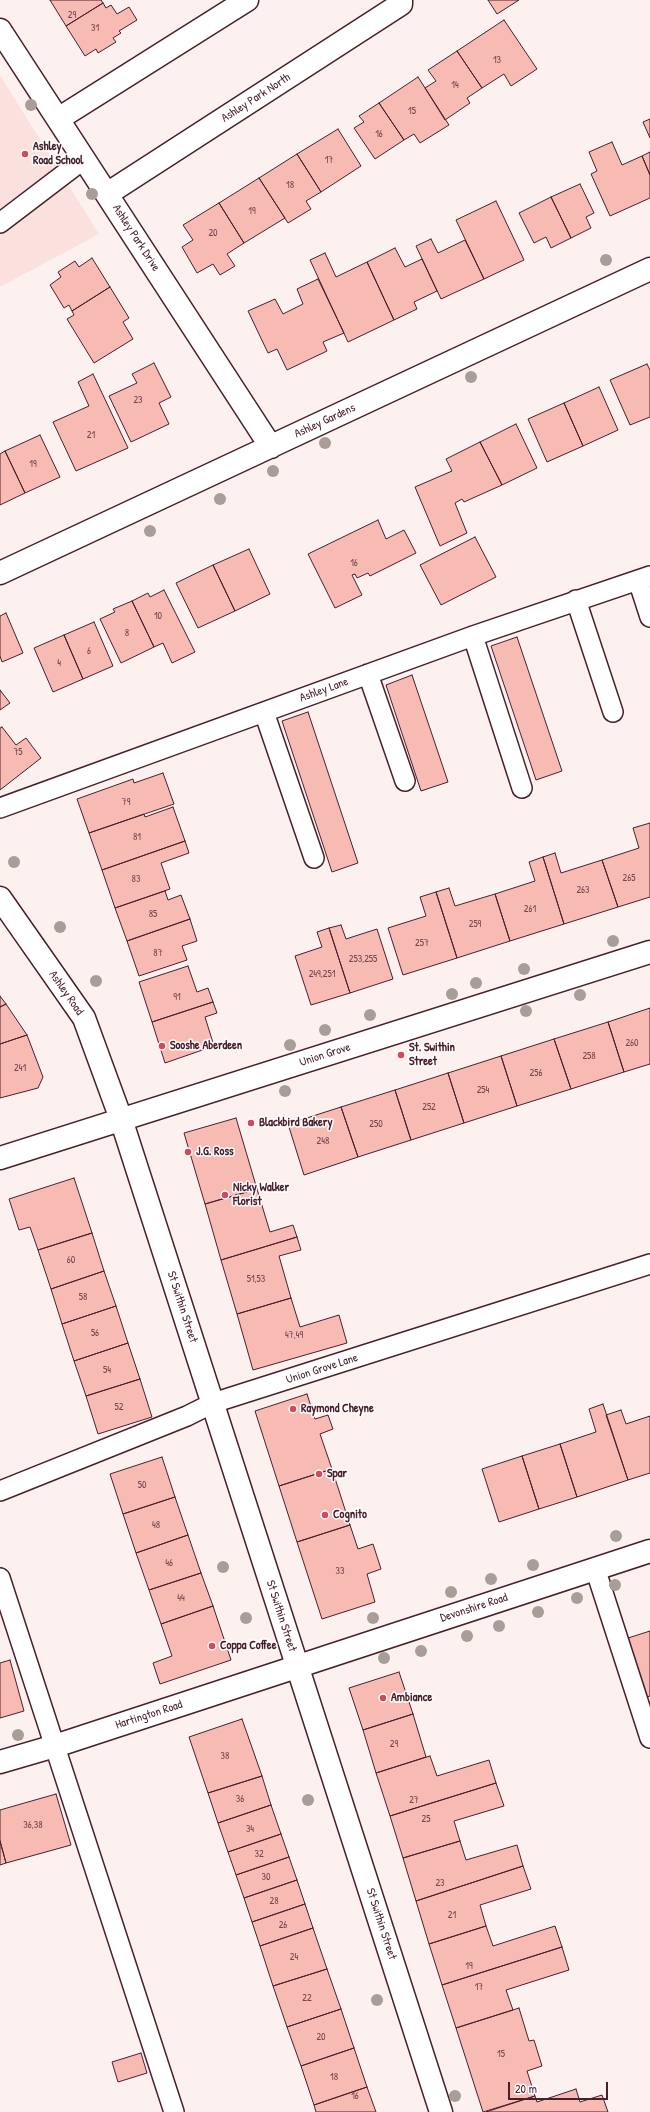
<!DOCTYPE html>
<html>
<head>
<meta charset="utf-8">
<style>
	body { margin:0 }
	#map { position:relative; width:650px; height:2112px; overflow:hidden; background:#fdf1f0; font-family:"Patrick Hand",sans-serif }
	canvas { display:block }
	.scale { position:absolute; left:508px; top:2082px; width:100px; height:18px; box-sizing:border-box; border:2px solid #4a1f2b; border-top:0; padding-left:5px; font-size:12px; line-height:14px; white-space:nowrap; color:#4a1f2b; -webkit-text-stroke:3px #fff; paint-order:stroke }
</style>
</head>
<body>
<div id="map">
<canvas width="650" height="2112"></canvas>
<div class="scale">20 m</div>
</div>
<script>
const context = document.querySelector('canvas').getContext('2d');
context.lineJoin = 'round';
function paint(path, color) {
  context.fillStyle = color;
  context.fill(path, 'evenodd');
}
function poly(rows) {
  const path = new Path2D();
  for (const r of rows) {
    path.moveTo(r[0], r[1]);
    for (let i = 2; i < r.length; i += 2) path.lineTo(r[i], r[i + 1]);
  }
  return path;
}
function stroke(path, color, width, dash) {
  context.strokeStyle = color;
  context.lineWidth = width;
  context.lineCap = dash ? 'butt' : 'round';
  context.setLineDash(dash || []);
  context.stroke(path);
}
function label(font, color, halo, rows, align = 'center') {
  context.font = font + ' "Patrick Hand",sans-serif';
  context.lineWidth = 3;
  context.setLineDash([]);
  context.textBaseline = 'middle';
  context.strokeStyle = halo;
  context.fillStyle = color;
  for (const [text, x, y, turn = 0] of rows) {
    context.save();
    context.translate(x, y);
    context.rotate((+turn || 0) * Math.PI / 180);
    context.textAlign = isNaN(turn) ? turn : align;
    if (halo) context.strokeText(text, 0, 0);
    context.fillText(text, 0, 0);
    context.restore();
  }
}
const built = poly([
	[0,75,99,234,0,287]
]);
const building = poly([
	[50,0,101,0,103,3,66,26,50,0],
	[488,0,519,0,497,14,488,0],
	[103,3,106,8,111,5,117,14,129,7,137,20,119,31,121,33,113,38,116,42,98,53,96,49,85,56,66,26,103,3],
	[504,20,537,69,511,86,504,74,482,88,457,51,504,20],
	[457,51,482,88,467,98,470,103,445,120,425,88,436,81,428,70,457,51],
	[418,77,449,125,420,143,414,134,404,140,379,103,418,77],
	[379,103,404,140,375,159,354,128,364,122,359,116,379,103],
	[650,119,650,138,643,122,650,119],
	[338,129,361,166,321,192,297,154,338,129],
	[612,142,622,165,642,156,650,175,650,198,610,216,591,174,597,171,589,152,612,142],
	[650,152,650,175,642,156,650,152],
	[297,154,321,192,306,201,311,209,288,223,259,178,297,154],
	[259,178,285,218,244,243,219,203,259,178],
	[580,184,594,213,586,217,591,228,571,238,551,197,580,184],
	[551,197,571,238,551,248,546,237,534,243,519,213,551,197],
	[496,201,524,260,484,279,456,220,496,201],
	[219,203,244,243,227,254,235,266,220,275,213,264,197,273,182,247,193,240,183,225,219,203],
	[431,239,438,253,465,240,484,279,441,299,416,246,431,239],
	[395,248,405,267,422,259,437,291,414,302,417,309,394,320,367,262,395,248],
	[325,253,336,277,367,262,394,320,348,342,310,260,325,253],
	[92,258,110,287,72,311,69,305,64,308,50,285,61,277,58,272,75,261,79,267,92,258],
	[318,279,344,333,323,342,327,351,287,370,277,349,268,353,248,311,275,299,283,314,303,304,297,289,318,279],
	[110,287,129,318,123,322,133,339,94,363,67,319,74,315,72,311,110,287],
	[154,363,171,397,159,403,169,424,131,442,109,396,137,383,132,374,154,363],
	[647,364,650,370,650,417,630,425,610,380,647,364],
	[93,374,128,448,76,471,53,422,89,406,78,382,93,374],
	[599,387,618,430,583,446,564,403,599,387],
	[564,403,583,446,547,462,528,419,564,403],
	[516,424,537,468,502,485,480,442,516,424],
	[40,435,60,477,25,493,5,451,40,435],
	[480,442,502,485,464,502,462,499,455,503,467,533,440,546,415,487,452,471,446,459,480,442],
	[5,451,25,493,0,505,0,454,5,451],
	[378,520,386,539,404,530,416,553,370,576,368,573,357,578,355,574,352,575,362,595,335,608,308,554,378,520],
	[475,537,496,577,441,605,420,565,475,537],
	[249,549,270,594,235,611,213,565,249,549],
	[213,565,235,611,198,628,176,583,213,565],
	[164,590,195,652,172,663,163,643,154,647,132,601,148,593,150,597,164,590],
	[132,601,154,647,121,663,100,619,115,612,113,609,132,601],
	[6,613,23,653,2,662,0,656,0,616,6,613],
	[94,622,113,666,83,679,64,635,94,622],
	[64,635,83,679,53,692,34,648,64,635],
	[517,637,562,771,536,780,491,646,517,637],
	[412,675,448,782,421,791,386,685,412,675],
	[0,690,10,703,0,710,0,690],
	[308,712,358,863,332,872,282,721,308,712],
	[2,727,16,745,26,738,41,758,0,790,0,728,2,727],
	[163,773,174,804,89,833,77,799,133,779,134,783,163,773],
	[173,807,185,841,102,870,89,833,144,814,145,817,173,807],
	[650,823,650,897,618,907,602,860,639,848,633,828,650,823],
	[185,841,189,853,161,863,170,889,115,908,102,870,185,841],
	[555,853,561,873,602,860,618,907,564,924,543,857,555,853],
	[543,857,564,924,510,941,495,894,535,881,529,862,543,857],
	[449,888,455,906,495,894,510,941,457,958,436,892,449,888],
	[165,891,168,900,181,895,190,919,127,941,115,908,165,891],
	[436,892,457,958,403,975,388,928,426,916,420,897,436,892],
	[190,919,197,941,182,946,187,960,139,976,127,941,190,919],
	[341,925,346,939,377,929,393,979,350,993,329,928,341,925],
	[329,928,350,993,311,1005,295,956,322,947,317,932,329,928],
	[188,966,197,992,208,988,213,1002,152,1022,139,982,188,966],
	[0,996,6,1004,0,1007,0,996],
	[213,1002,217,1013,205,1017,214,1046,165,1063,152,1022,213,1002],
	[6,1004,27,1035,0,1044,0,1007,6,1004],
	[650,1008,650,1064,624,1072,608,1022,650,1008],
	[608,1022,624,1072,571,1089,554,1039,608,1022],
	[27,1035,43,1077,38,1088,0,1098,0,1044,27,1035],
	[554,1039,571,1089,517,1106,501,1056,554,1039],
	[501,1056,517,1106,464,1123,448,1073,501,1056],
	[448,1073,464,1123,411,1140,395,1090,448,1073],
	[395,1090,411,1140,358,1157,341,1107,395,1090],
	[341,1107,358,1157,304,1175,288,1124,341,1107],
	[236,1118,257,1189,205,1204,184,1133,236,1118],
	[74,1178,92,1233,38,1250,30,1227,19,1230,9,1199,74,1178],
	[257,1189,270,1232,293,1225,297,1237,221,1260,205,1204,257,1189],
	[92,1233,104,1271,51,1289,38,1250,92,1233],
	[297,1237,301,1250,279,1256,291,1298,237,1314,221,1260,297,1237],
	[104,1271,116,1306,62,1324,51,1289,104,1271],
	[291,1298,300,1327,339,1315,347,1343,253,1370,237,1314,291,1298],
	[116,1306,128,1343,74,1361,62,1324,116,1306],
	[128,1343,140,1379,86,1396,74,1361,128,1343],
	[140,1379,152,1417,98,1434,86,1396,140,1379],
	[307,1394,315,1419,328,1415,333,1429,320,1434,332,1469,279,1486,255,1411,307,1394],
	[603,1404,628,1480,577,1497,560,1444,596,1432,589,1409,603,1404],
	[621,1410,626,1424,650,1416,650,1473,628,1480,606,1415,621,1410],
	[560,1444,577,1497,539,1509,522,1456,560,1444],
	[522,1456,539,1509,499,1522,482,1469,522,1456],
	[162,1457,175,1497,123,1514,110,1474,162,1457],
	[332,1469,350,1525,297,1542,279,1486,332,1469],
	[175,1497,188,1535,136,1553,123,1514,175,1497],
	[350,1525,358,1549,373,1544,381,1569,367,1574,375,1602,322,1619,297,1542,350,1525],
	[188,1535,201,1573,149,1590,136,1553,188,1535],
	[201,1573,213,1606,161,1624,149,1590,201,1573],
	[213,1606,231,1660,160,1684,153,1663,172,1656,161,1624,213,1606],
	[650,1631,650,1696,644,1698,625,1639,650,1631],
	[10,1660,24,1711,0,1718,0,1663,10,1660],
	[399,1672,413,1714,363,1730,349,1688,399,1672],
	[413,1714,426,1757,376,1773,363,1730,413,1714],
	[242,1719,262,1776,208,1793,189,1737,242,1719],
	[430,1756,437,1776,489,1760,496,1783,390,1816,376,1773,430,1756],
	[262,1776,271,1805,218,1823,208,1793,262,1776],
	[496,1783,504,1806,454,1821,460,1841,403,1858,390,1816,496,1783],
	[56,1794,71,1845,6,1863,0,1841,0,1810,56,1794],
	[271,1805,281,1834,228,1852,218,1823,271,1805],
	[281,1834,289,1857,236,1875,228,1852,281,1834],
	[0,1841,6,1863,0,1865,0,1841],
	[460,1841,466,1860,517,1845,523,1866,416,1901,403,1858,460,1841],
	[289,1857,297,1880,244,1898,236,1875,289,1857],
	[523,1866,531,1889,480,1905,486,1926,429,1944,416,1901,523,1866],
	[297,1880,305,1904,252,1922,244,1898,297,1880],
	[305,1904,313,1928,260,1946,252,1922,305,1904],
	[486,1926,493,1946,555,1926,562,1947,442,1985,429,1944,486,1926],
	[313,1928,327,1969,273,1986,260,1946,313,1928],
	[562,1947,569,1970,506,1990,513,2010,456,2028,442,1985,562,1947],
	[327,1969,341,2009,287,2027,273,1986,327,1969],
	[519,2008,529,2041,534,2040,542,2066,527,2071,535,2096,483,2112,456,2028,519,2008],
	[341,2009,354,2048,301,2066,287,2027,341,2009],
	[354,2048,367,2087,314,2105,301,2066,354,2048],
	[141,2053,147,2073,118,2082,112,2062,141,2053],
	[367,2087,376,2112,316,2112,314,2105,367,2087],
	[576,2089,580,2102,602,2095,608,2112,486,2112,535,2096,537,2102,576,2089]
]);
const service = poly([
	[0,223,84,159],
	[638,580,650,617],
	[576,600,613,712],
	[473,636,522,788],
	[368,674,405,781],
	[264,712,314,858],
	[0,808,473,636,650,576],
	[0,1491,187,1416,213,1403,650,1264],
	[595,1568,650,1738],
	[0,1578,174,2112]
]);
const minor = poly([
	[0,30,271,447],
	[58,119,247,0],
	[107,194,401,4,401,0],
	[0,573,650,269],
	[0,1762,55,1746,650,1551]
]);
const tertiary = poly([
	[0,898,84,1018,121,1119,441,2112],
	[0,1158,650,952]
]);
const trees = [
	[31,105],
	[92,194],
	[606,260],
	[471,377],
	[325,443],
	[273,471],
	[220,499],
	[150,531],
	[14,862],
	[60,927],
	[613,941],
	[524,969],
	[96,981],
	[476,983],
	[452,994],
	[580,995],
	[526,1011],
	[370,1015],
	[325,1030],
	[290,1045],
	[285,1091],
	[616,1536],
	[533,1565],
	[223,1567],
	[491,1579],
	[615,1585],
	[451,1592],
	[577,1598],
	[538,1612],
	[246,1618],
	[373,1618],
	[499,1626],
	[467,1636],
	[421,1651],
	[384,1658],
	[18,1735],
	[308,1800],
	[377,2000],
	[455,2096]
];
const markers = [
	[25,154,4,"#d1495b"],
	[162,1046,4,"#d1495b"],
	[401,1055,4,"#d1495b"],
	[251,1123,4,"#d1495b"],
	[188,1152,4,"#d1495b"],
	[225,1195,4,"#d1495b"],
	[293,1409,4,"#d1495b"],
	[319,1474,4,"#d1495b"],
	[325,1515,4,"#d1495b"],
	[212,1646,4,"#d1495b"],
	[383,1698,4,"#d1495b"]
];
const numberNames = [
	["29",72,15],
	["31",95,28],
	["13",497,60],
	["14",455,85],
	["15",412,111],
	["16",379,134],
	["17",329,160],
	["18",290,185],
	["19",252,211],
	["20",213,233],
	["23",138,400],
	["21",91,435],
	["19",33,464],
	["16",354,563],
	["10",158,616],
	["8",127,633],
	["6",89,651],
	["4",59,663],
	["75",18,752],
	["79",126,802],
	["81",137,837],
	["265",629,878],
	["83",136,879],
	["263",583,890],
	["261",530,909],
	["85",153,914],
	["259",475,924],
	["257",422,943],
	["87",158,953],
	["253,255",363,959],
	["249,251",322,974],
	["91",177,997],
	["260",632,1043],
	["258",589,1056],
	["241",20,1068],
	["256",536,1073],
	["254",483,1090],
	["252",429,1107],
	["250",376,1124],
	["248",323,1141],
	["60",71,1260],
	["51,53",256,1279],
	["58",83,1297],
	["56",95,1333],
	["47,49",294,1335],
	["54",107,1370],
	["52",119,1407],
	["50",142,1485],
	["48",156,1525],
	["46",169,1563],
	["33",340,1571],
	["44",181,1598],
	["29",394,1744],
	["38",225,1756],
	["36",240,1799],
	["27",414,1800],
	["25",426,1819],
	["36,38",33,1825],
	["34",250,1829],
	["32",259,1854],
	["30",266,1877],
	["23",440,1883],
	["28",274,1901],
	["21",452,1915],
	["26",283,1925],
	["24",294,1957],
	["19",469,1966],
	["17",479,1987],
	["22",307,1998],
	["20",321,2037],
	["15",501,2054],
	["18",334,2077],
	["16",355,2096]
];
const streetNames = [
	["Ashley Park North",256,98,-33],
	["Ashley Park Drive",136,238,57],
	["Ashley Gardens",325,421,-25],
	["Ashley Lane",324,690,-20],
	["Ashley Road",66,993,55],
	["Union Grove",325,1055,-18],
	["St Swithin Street",182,1307,72],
	["Union Grove Lane",322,1369,-18],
	["Devonshire Road",474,1608,-18],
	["St Swithin Street",281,1616,72],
	["Hartington Road",149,1715,-18],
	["St Swithin Street",381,1924,72]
];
const poiNames = [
	["Ashley",33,147],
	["Road School",33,161],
	["Sooshe Aberdeen",170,1046],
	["St. Swithin",409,1048],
	["Street",409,1062],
	["Blackbird Bakery",259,1123],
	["J.G. Ross",196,1152],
	["Nicky Walker",233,1188],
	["Florist",233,1202],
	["Raymond Cheyne",301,1409],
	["Spar",327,1474],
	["Cognito",333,1515],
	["Coppa Coffee",220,1646],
	["Ambiance",391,1698]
];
paint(built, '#fbe1de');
paint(building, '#f7bbb4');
stroke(building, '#4a1f2b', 1);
stroke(service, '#4a1f2b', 22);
stroke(minor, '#4a1f2b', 25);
stroke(tertiary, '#4a1f2b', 25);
stroke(service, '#fff', 19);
stroke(minor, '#fff', 22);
stroke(tertiary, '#fff', 22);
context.fillStyle = '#a99d98';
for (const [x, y] of trees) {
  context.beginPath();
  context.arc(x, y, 6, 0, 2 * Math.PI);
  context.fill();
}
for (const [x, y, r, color] of markers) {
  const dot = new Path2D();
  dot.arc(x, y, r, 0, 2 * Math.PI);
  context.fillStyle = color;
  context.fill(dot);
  stroke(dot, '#fff', 1.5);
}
label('10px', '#75464d', null, numberNames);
label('12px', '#4a1f2b', '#fff', streetNames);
label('bold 12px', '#4a1f2b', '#fff', poiNames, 'left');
</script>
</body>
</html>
